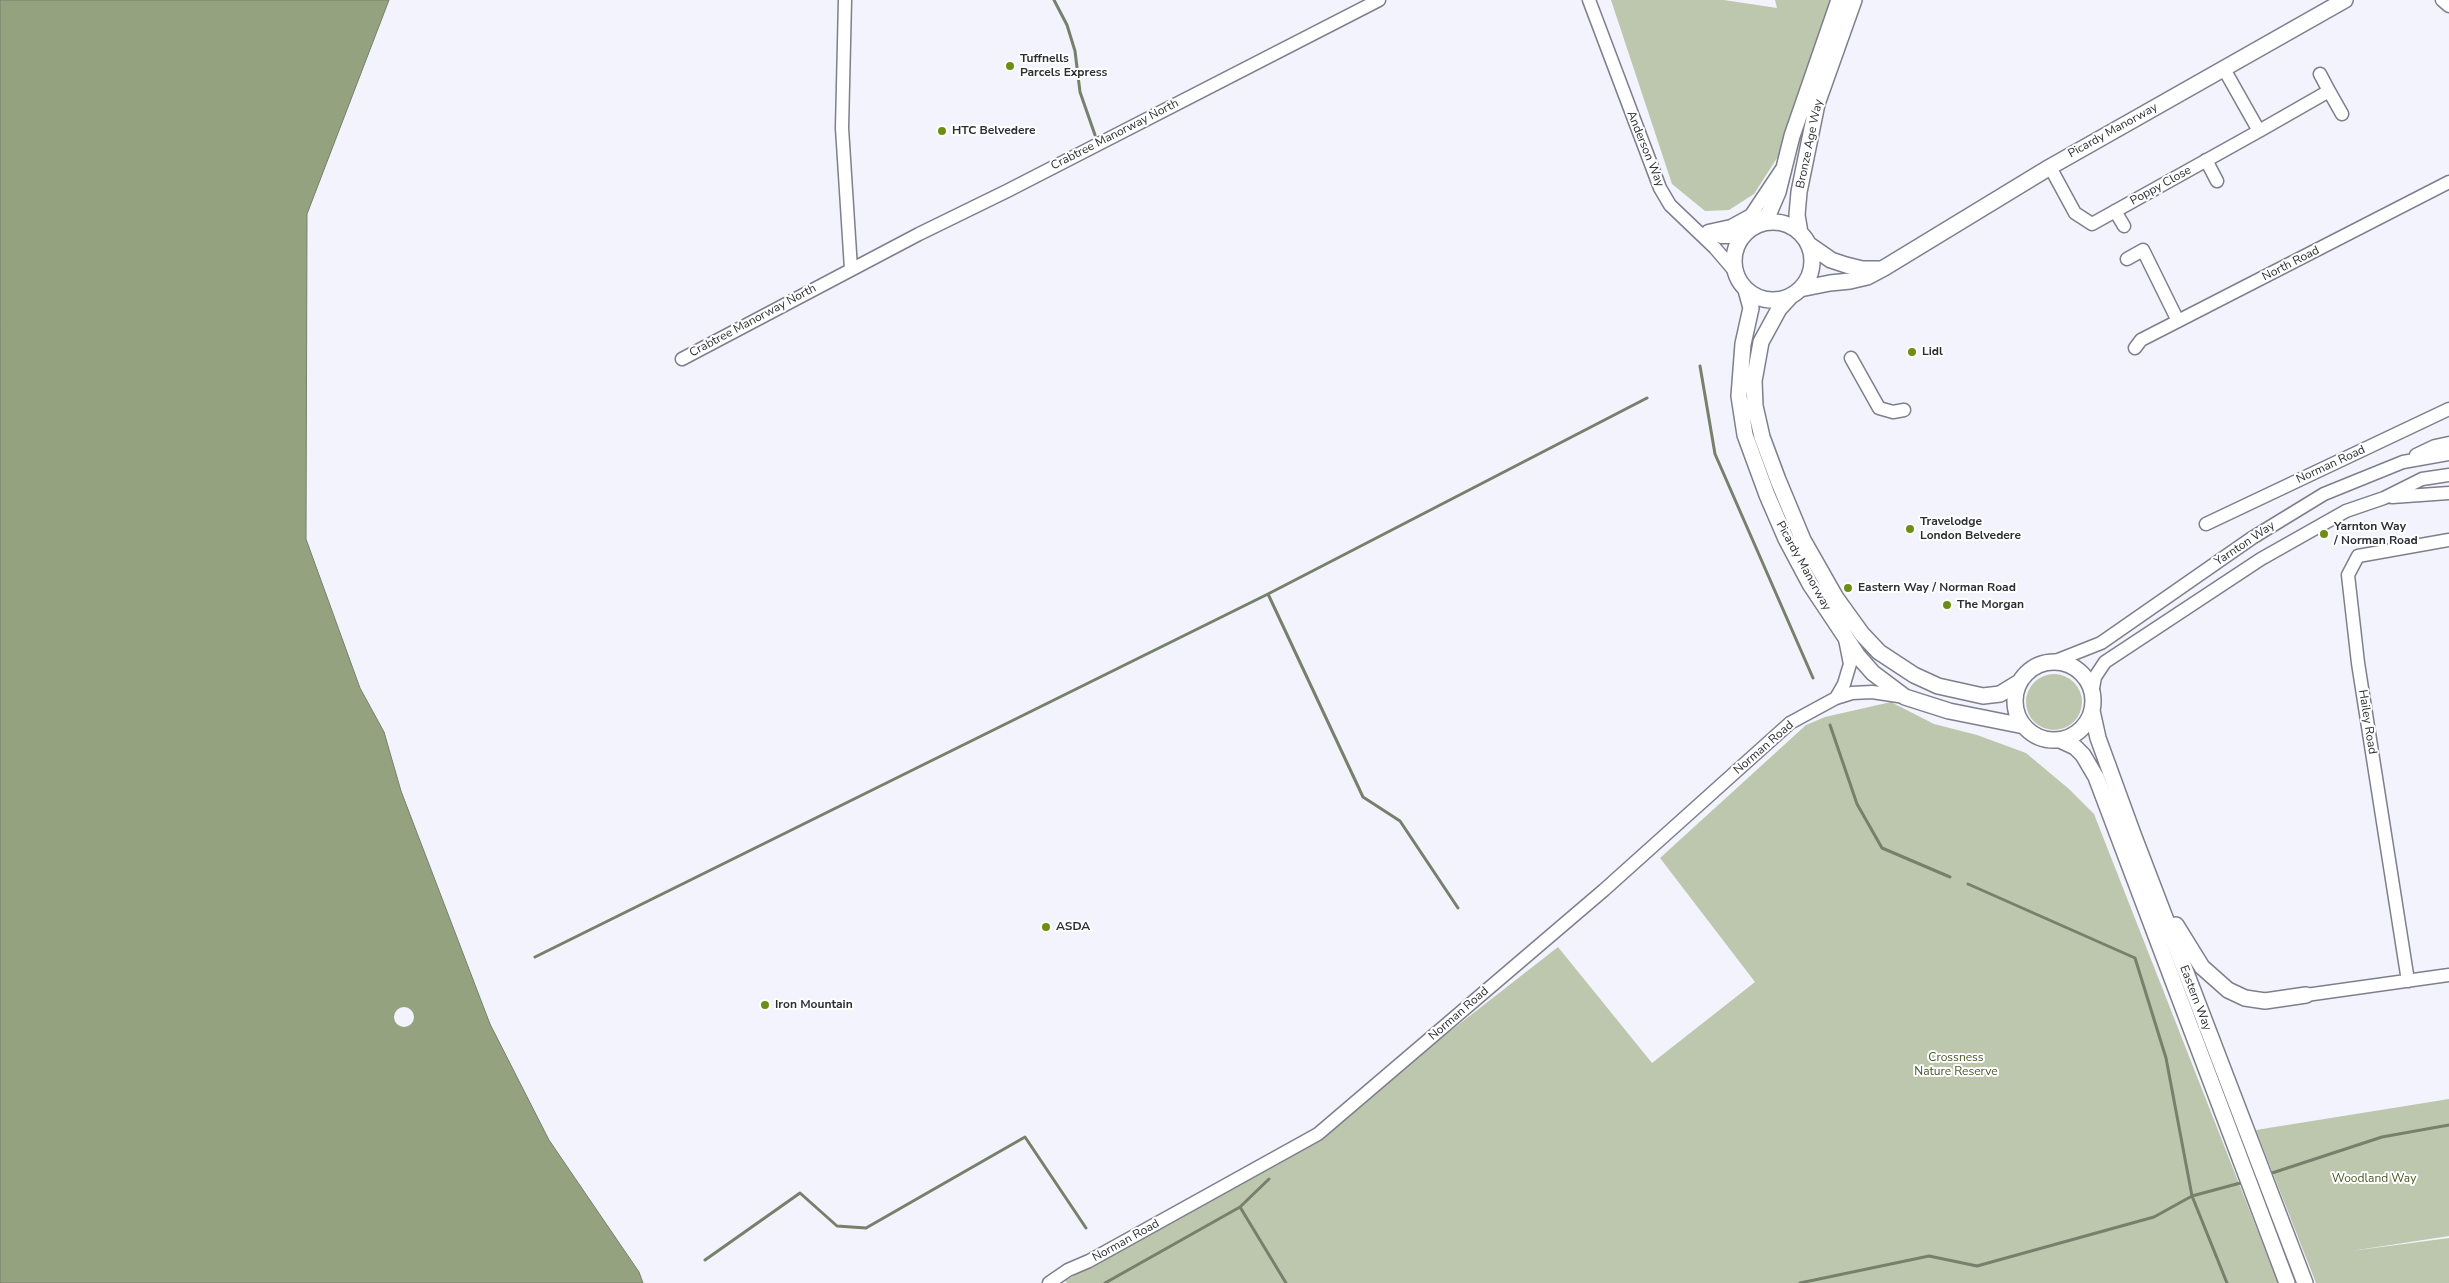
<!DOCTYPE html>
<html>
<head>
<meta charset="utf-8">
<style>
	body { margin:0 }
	canvas { display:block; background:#f2f3fc }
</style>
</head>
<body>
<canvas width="2449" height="1283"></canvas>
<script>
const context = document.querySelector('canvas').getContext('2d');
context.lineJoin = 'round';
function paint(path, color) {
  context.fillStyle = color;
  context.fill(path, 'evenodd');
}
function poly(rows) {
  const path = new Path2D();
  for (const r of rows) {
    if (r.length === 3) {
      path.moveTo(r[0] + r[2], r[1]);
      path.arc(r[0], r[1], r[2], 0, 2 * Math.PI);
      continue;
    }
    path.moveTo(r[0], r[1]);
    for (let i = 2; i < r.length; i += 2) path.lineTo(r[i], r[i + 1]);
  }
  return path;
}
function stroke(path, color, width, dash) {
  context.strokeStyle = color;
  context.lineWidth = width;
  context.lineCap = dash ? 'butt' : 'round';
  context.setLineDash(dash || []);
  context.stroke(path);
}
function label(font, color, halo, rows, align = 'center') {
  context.font = font + ' "Nunito Sans",sans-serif';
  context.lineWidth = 4;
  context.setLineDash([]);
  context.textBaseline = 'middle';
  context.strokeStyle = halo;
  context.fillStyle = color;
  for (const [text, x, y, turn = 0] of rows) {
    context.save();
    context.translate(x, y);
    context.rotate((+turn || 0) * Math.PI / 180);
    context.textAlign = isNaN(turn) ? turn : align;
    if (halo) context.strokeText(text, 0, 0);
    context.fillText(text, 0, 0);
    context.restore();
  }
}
const green = poly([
	[1611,0,1724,0,1777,8,1775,0,1833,0,1779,155,1754,194,1729,210,1705,211,1672,184],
	[2054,702,28],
	[1891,702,1934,724,1977,735,2026,753,2069,789,2094,814,2278,1283,1067,1283,1065,1281,1335,1121,1558,947,1652,1063,1755,982,1660,858,1806,725,1825,717],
	[2449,1099,2449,1236,2351,1251,2449,1238,2449,1283,2316,1283,2256,1130]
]);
const water = poly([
	[0,0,389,0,307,214,306,539,360,688,384,732,401,791,490,1024,549,1140,639,1272,643,1283,0,1283,0,0]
]);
const pier = poly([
	[404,1017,10]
]);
const stream = poly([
	[1054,0,1067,25,1075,51,1080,92,1095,135],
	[1700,366,1715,454,1813,678],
	[1268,594,1363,797,1400,821,1458,908],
	[1830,725,1857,804,1882,848,1950,877],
	[1968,884,2135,958,2166,1058,2192,1196,2227,1283],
	[535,957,1268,594,1647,398],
	[2269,1174,2382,1137,2449,1125],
	[1240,1207,1286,1283],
	[705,1260,800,1193,837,1226,866,1228,1025,1137,1086,1228],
	[1105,1283,1240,1207,1269,1179],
	[1800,1283,1929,1256,1977,1266,2154,1217,2192,1196,2244,1182]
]);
const minor = poly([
	[845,0,842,128,851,269],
	[1589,0,1660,188,1670,205,1715,248,1738,275],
	[2442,0,2449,6],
	[2329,91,2342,114],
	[2259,131,2329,91,2320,74],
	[2206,160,2217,181],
	[2050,167,2075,213,2092,224,2259,131,2224,69],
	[2115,211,2124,226],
	[1708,231,1731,226,1751,215,1781,170],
	[1709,231,1721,237,1730,237,1748,231],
	[2127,259,2143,250,2178,321],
	[2135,348,2141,340,2449,182],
	[1851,358,1879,408,1893,412,1904,410],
	[682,359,919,234,1007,191,1379,0],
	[2416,455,2435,446,2449,443],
	[2392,497,2449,493],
	[2206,524,2449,409],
	[2053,662,2101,643,2252,538,2324,494,2403,462,2449,454],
	[2092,694,2095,677,2105,662,2261,559,2346,511,2384,498,2422,479,2449,475],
	[1836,698,1844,684,1850,664,1845,639],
	[2408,981,2358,663,2348,575,2358,556,2449,540],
	[2306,995,2449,975],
	[1049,1283,1068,1270,1089,1261,1318,1134,1604,890,1790,723,1836,698,1852,693,1872,692,1905,697]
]);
const major = poly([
	[1773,261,39],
	[1759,224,1769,213,1778,192,1792,136,1839,0],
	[1800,233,1797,215,1799,192,1817,104,1854,0],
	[1808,244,1831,260,1846,265,1862,269,1878,269],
	[1800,289,1830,283,1850,281,1867,277,1884,268,2050,167,2345,0],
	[1746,290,1751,308,1743,344,1739,396,1745,435,1767,495,1786,539,1810,584,1858,656,1873,673,1905,697,1949,711,2024,726],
	[1791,296,1779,309,1761,342,1754,381,1755,406,1762,437,1778,480,1803,540,1836,598,1862,634,1879,652,1914,675,1938,686,1983,696,2000,694,2018,683],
	[2054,701,39],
	[2092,711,2098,738,2133,834,2305,1283],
	[2060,740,2075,747,2083,755,2096,777,2287,1283],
	[2176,925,2202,967,2228,990,2245,998,2265,1001,2306,995]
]);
const markers = [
	[1010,66,5,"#6d8e13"],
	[942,131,5,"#6d8e13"],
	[1912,352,5,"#6d8e13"],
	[1910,529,5,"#6d8e13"],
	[2324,534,5,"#6d8e13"],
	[1848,588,5,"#6d8e13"],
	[1947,605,5,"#6d8e13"],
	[1046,927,5,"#6d8e13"],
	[765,1005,5,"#6d8e13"]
];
const poiNames = [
	["Tuffnells",1020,59],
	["Parcels Express",1020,73],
	["HTC Belvedere",952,131],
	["Lidl",1922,352],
	["Travelodge",1920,522],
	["London Belvedere",1920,536],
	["Yarnton Way",2334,527],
	["/ Norman Road",2334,541],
	["Eastern Way / Norman Road",1858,588],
	["The Morgan",1957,605],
	["ASDA",1056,927],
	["Iron Mountain",775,1005]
];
const streetNames = [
	["Picardy Manorway",2113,131,-29],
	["Crabtree Manorway North",1115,135,-27],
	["Bronze Age Way",1810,144,-78],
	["Anderson Way",1645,149,68],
	["Poppy Close",2161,186,-29],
	["North Road",2291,264,-27],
	["Crabtree Manorway North",753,321,-28],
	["Norman Road",2331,465,-25],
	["Yarnton Way",2245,544,-34],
	["Picardy Manorway",1803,566,61],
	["Hailey Road",2367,722,81],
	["Norman Road",1764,748,-41],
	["Eastern Way",2195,998,69],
	["Norman Road",1459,1014,-41],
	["Norman Road",1126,1241,-29]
];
const parkNames = [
	["Crossness",1956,1058],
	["Nature Reserve",1956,1072],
	["Woodland Way",2374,1179]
];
paint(green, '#bdc7ae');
paint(water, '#95a280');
stroke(water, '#76806a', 1);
paint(pier, '#f2f3fc');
stroke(stream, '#76806a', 3);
stroke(minor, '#7e7f8d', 15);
stroke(major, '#7e7f8d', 18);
stroke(minor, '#fff', 12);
stroke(major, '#fff', 15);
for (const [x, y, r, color] of markers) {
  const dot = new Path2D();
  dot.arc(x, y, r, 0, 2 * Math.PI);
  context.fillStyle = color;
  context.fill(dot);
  stroke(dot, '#fff', 2);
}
label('bold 12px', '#2e2f35', '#fff', poiNames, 'left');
label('12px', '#2e2f35', '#fff', streetNames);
label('12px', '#485924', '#fff', parkNames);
</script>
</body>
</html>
